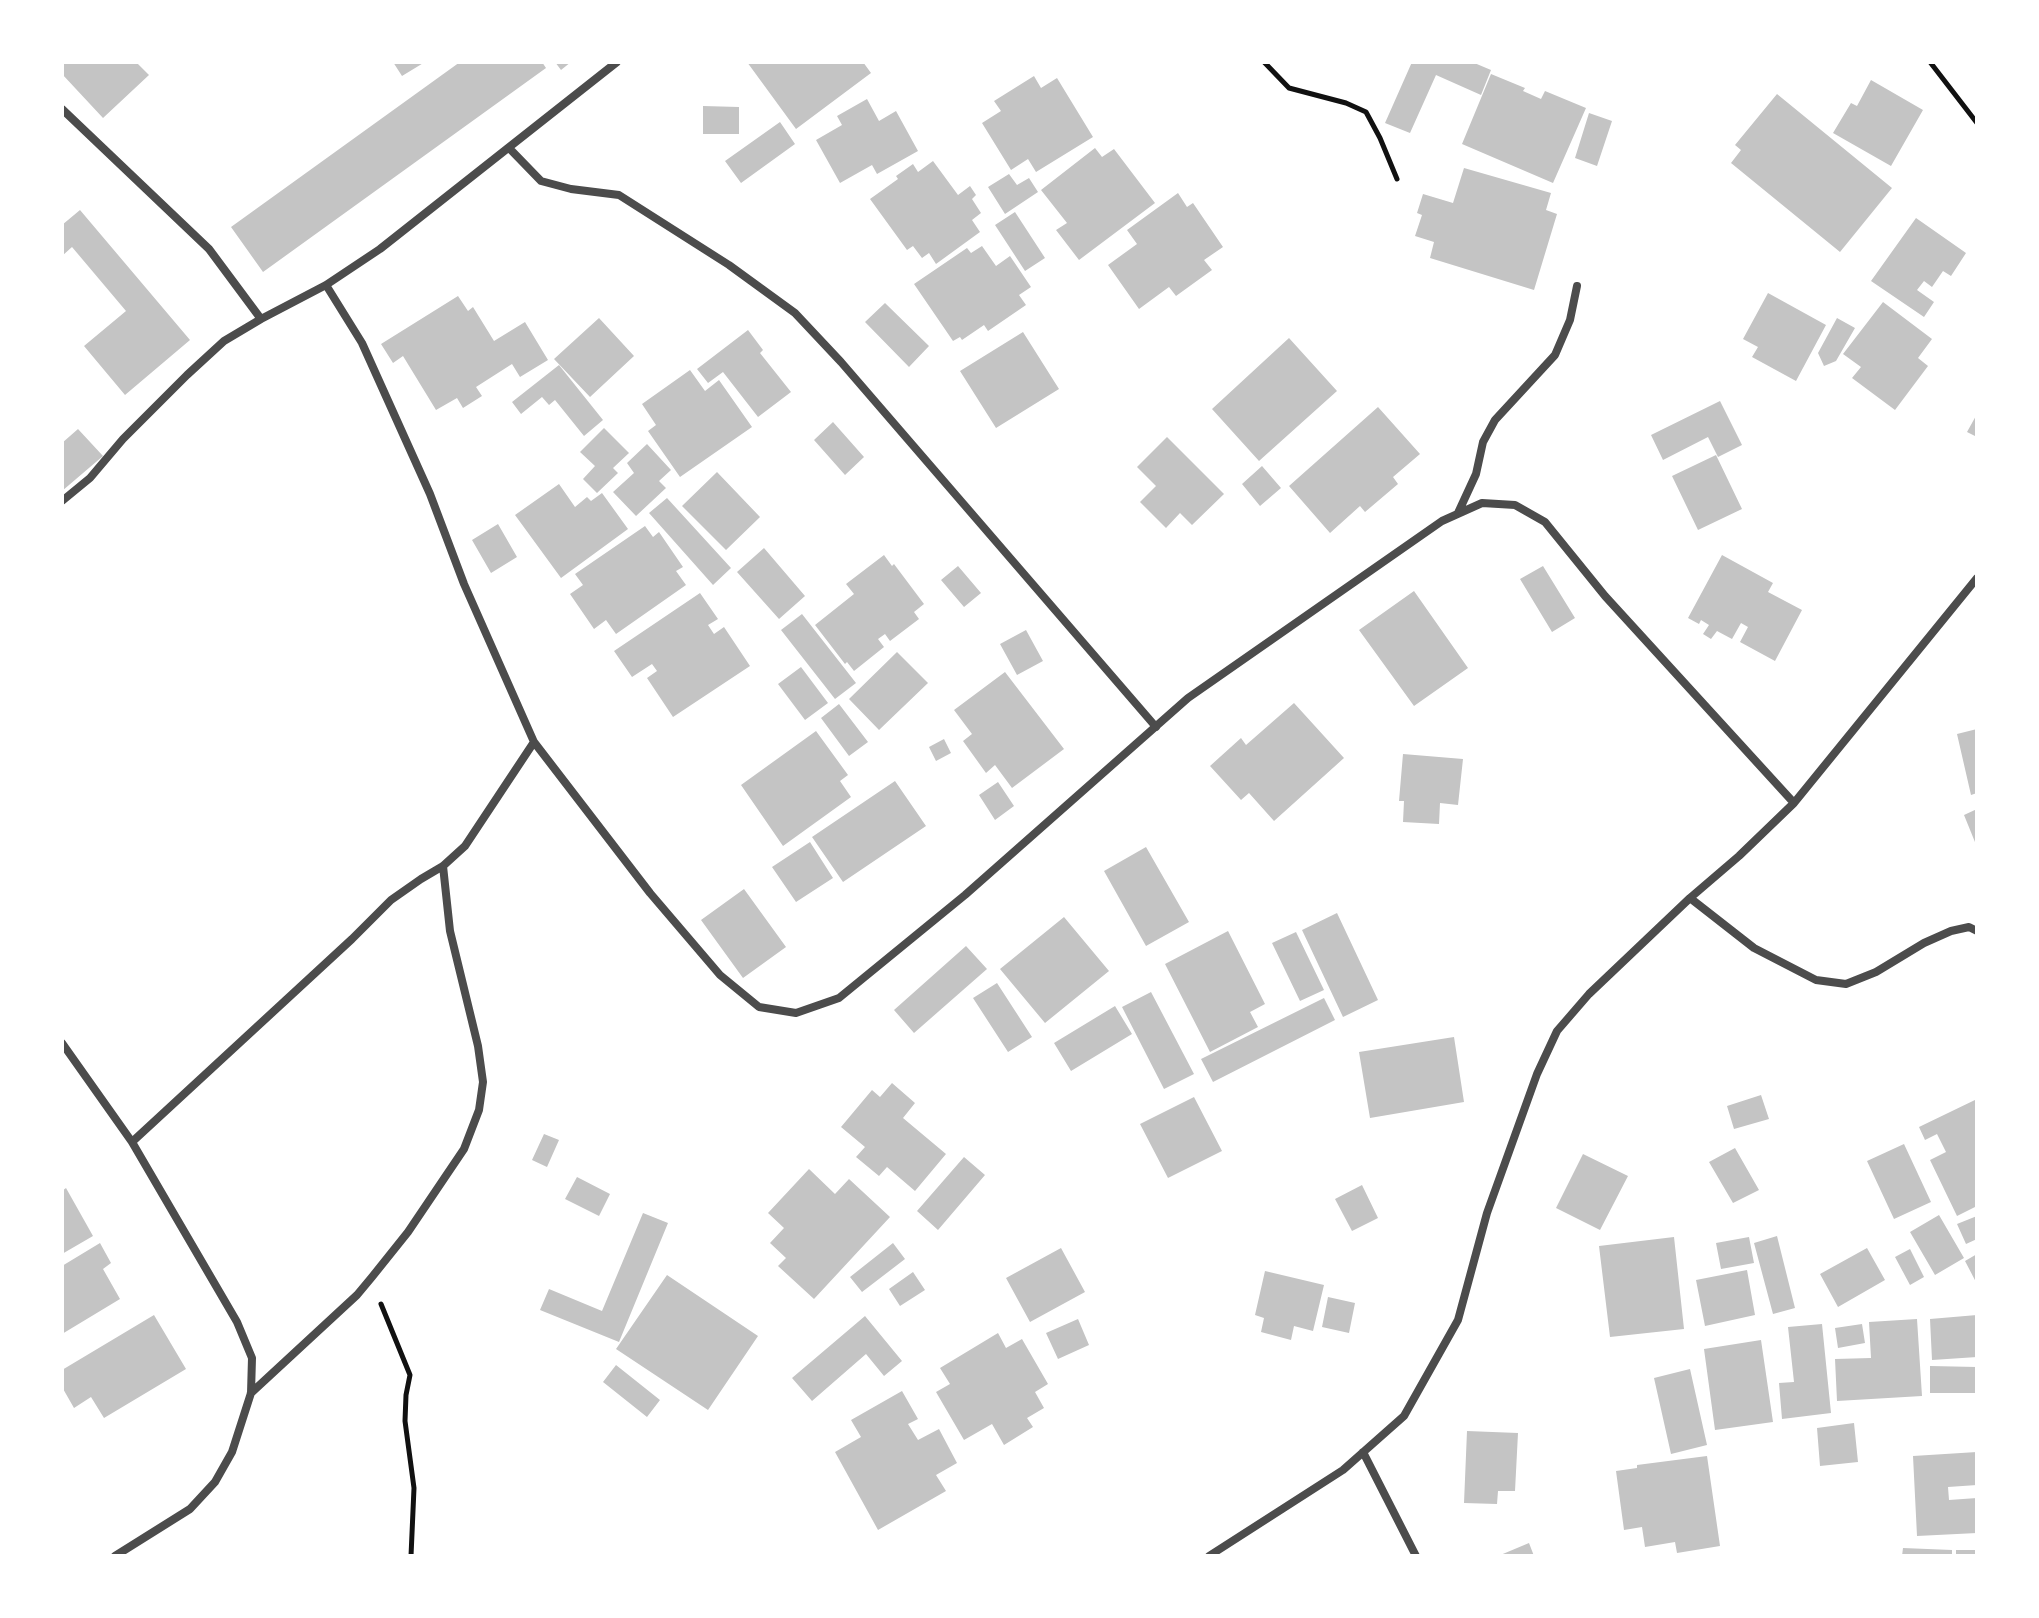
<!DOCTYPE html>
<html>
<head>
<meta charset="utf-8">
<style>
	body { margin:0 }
	#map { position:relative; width:2039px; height:1618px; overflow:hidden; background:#fff; font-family:"Golos Text",sans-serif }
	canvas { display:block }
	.frame { position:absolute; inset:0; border:64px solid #fff; pointer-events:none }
</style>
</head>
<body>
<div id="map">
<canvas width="2039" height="1618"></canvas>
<div class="frame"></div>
</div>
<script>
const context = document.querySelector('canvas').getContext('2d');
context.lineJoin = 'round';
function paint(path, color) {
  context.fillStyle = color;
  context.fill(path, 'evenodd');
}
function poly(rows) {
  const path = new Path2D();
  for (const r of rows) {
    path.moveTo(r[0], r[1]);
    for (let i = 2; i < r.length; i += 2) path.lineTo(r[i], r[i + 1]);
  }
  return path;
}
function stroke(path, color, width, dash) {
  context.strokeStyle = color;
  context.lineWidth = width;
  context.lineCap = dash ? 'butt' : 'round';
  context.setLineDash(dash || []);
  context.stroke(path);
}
const building = poly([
	[62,62,136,62,149,75,103,118,62,74],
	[393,62,425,62,402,76],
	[460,62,542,62,546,68,263,272,231,227],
	[555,62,571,62,561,70],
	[747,62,863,62,871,73,796,129],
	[1412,62,1472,62,1491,70,1481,95,1436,75,1410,133,1385,123],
	[1491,74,1525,88,1523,91,1541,99,1545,91,1586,108,1553,183,1462,144],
	[1034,76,1041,88,1057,78,1093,137,1036,172,1028,159,1011,170,982,123,1001,111,994,101],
	[1871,80,1923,110,1891,166,1833,133,1851,103,1857,106],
	[1777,94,1892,188,1840,252,1731,163,1741,150,1735,145],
	[867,99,879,121,896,111,918,151,877,174,872,165,840,183,816,140,842,125,837,116],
	[703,106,739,107,739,134,703,134],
	[1589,113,1612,121,1597,166,1575,158],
	[780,122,795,144,741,183,725,161],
	[1095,148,1102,157,1114,149,1155,203,1079,260,1056,230,1067,223,1041,190],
	[933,161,958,195,970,186,976,195,972,199,981,213,972,220,980,232,936,264,929,253,922,258,913,246,907,250,870,199,898,179,896,176,913,164,918,172],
	[1464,168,1551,193,1546,210,1557,214,1534,290,1430,258,1434,242,1415,236,1422,215,1417,213,1423,194,1453,203],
	[1009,174,1017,185,1029,178,1038,192,1005,214,988,187],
	[1178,193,1187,207,1193,203,1223,247,1204,260,1212,270,1176,296,1169,287,1139,309,1108,265,1137,244,1127,230],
	[80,210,190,340,125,395,84,346,126,311,72,247,62,256,62,225],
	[1015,212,1045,258,1025,271,995,225],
	[1916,218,1966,253,1951,276,1943,271,1932,287,1924,281,1917,290,1934,302,1924,317,1871,281],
	[982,246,996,266,1010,256,1031,287,1019,295,1026,305,988,331,984,325,962,340,960,337,953,341,914,284,967,248,971,253],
	[1768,293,1826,325,1796,381,1752,357,1758,347,1743,339],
	[458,296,468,311,473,307,494,341,525,322,548,360,520,377,512,364,476,387,482,396,463,408,457,398,436,410,403,356,393,363,381,344],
	[1883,302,1932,339,1918,358,1928,366,1895,410,1852,378,1861,367,1843,354],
	[885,303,929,346,909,367,865,322],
	[599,318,634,356,590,397,554,359],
	[1837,318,1855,328,1836,361,1824,366,1818,353],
	[748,330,763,350,760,353,791,392,758,417,723,372,708,383,697,369],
	[1023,332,1059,389,996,428,960,371],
	[1289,338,1337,391,1259,461,1212,409],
	[559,365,603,420,584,436,555,400,549,405,542,397,521,414,512,402],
	[690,370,705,391,719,380,752,427,680,477,648,431,656,425,642,404],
	[1720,401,1742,445,1718,457,1708,437,1663,460,1651,435],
	[1378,407,1420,454,1393,477,1398,484,1365,512,1360,506,1330,533,1289,486],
	[1977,414,1977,437,1967,432],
	[833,422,864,457,845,475,814,440],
	[604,428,629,453,613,468,618,473,597,493,583,479,595,466,580,452],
	[78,429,103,456,62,491,62,443],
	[1167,437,1224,494,1192,525,1180,513,1166,528,1140,502,1156,486,1137,467],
	[647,444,671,470,659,481,666,488,636,516,613,492,634,473,627,463],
	[1716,455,1742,509,1698,530,1672,476],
	[1262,466,1281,488,1260,506,1242,484],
	[717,472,760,517,726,550,682,506],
	[559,484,575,507,587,497,591,501,602,493,628,529,561,578,515,515],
	[667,498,731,568,713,585,649,513],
	[498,524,517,557,491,573,472,540],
	[645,526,653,537,659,532,683,567,676,571,686,585,616,634,606,620,594,629,570,594,583,585,575,574],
	[764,548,805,596,779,619,737,572],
	[884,555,892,566,894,564,924,604,914,612,919,619,890,641,885,634,878,639,884,647,854,671,847,662,845,664,815,625,854,594,846,584],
	[1722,555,1773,583,1768,592,1802,610,1775,661,1740,642,1748,627,1741,623,1732,639,1717,631,1711,639,1703,634,1709,625,1701,620,1699,624,1688,618],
	[958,566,981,593,964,607,941,580],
	[1543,566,1575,618,1552,632,1520,579],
	[1414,591,1468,668,1414,706,1359,630],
	[700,593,718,619,708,625,714,634,724,627,750,666,673,717,647,678,657,671,652,664,632,677,614,651],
	[802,614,856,683,835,699,781,630],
	[1026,630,1043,661,1017,675,1000,644],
	[897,652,928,683,879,730,849,699],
	[801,667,828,703,805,720,778,684],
	[1005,672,1064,749,1012,788,995,765,986,773,963,741,972,734,954,710],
	[1294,703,1344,758,1274,821,1249,793,1241,800,1210,766,1241,738,1246,745],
	[839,704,868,742,849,756,821,718],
	[1977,729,1977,793,1971,795,1957,734],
	[816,731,848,775,840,781,851,797,783,846,741,785],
	[944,739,951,753,936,761,929,747],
	[1403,754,1463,759,1458,805,1440,803,1439,824,1403,822,1404,801,1399,801],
	[895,781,926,826,843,882,812,837],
	[998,782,1014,806,995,820,979,795],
	[1977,809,1977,847,1964,815],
	[810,842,833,878,796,902,772,867],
	[1146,847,1189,922,1146,946,1104,871],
	[744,889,786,947,743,978,701,920],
	[1337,913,1378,1000,1343,1017,1302,930],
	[1064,917,1109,971,1045,1023,1000,969],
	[1228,931,1265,1004,1250,1012,1258,1027,1210,1052,1165,964],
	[1296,932,1324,990,1300,1001,1272,943],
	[966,946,987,969,914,1033,894,1010],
	[997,983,1032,1037,1008,1052,973,998],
	[1151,992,1194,1074,1164,1089,1122,1007],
	[1324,998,1335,1020,1213,1082,1201,1059],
	[1115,1006,1132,1034,1071,1071,1054,1043],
	[1454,1037,1464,1102,1370,1118,1359,1052],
	[892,1083,915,1103,903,1118,946,1154,915,1191,887,1167,879,1176,856,1157,865,1147,841,1127,872,1090,880,1097],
	[1761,1095,1769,1119,1734,1129,1727,1106],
	[1194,1097,1222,1151,1168,1178,1140,1124],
	[1977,1099,1977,1206,1957,1216,1930,1160,1946,1152,1937,1134,1925,1140,1919,1127],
	[544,1134,559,1140,547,1167,532,1160],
	[1904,1144,1931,1202,1894,1219,1867,1161],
	[1735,1148,1759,1190,1733,1203,1709,1162],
	[1583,1154,1628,1176,1600,1230,1556,1208],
	[964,1157,985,1175,938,1230,917,1211],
	[809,1169,835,1194,849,1179,890,1217,814,1299,778,1266,786,1258,770,1243,784,1228,768,1213],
	[577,1177,610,1194,599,1216,565,1199],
	[1362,1185,1378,1218,1352,1231,1335,1199],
	[66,1188,93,1236,62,1254,62,1191],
	[643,1213,668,1223,619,1342,540,1310,549,1289,602,1311],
	[1939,1215,1964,1258,1935,1275,1910,1232],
	[1977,1216,1977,1239,1966,1244,1957,1224],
	[1777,1236,1795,1308,1773,1314,1754,1243],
	[1674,1237,1684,1329,1610,1337,1599,1246],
	[1749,1237,1754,1263,1721,1269,1716,1243],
	[100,1243,111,1263,103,1269,120,1299,62,1334,62,1266],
	[893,1243,905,1259,862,1292,850,1277],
	[1061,1248,1085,1292,1030,1322,1006,1278],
	[1867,1248,1885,1280,1838,1307,1820,1274],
	[1910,1249,1924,1277,1910,1285,1895,1257],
	[1977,1254,1977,1284,1965,1261],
	[1747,1270,1755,1315,1705,1326,1696,1280],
	[1265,1271,1324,1285,1313,1331,1294,1326,1291,1340,1261,1332,1264,1318,1255,1315],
	[913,1272,925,1290,900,1306,889,1289],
	[667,1275,758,1336,708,1410,616,1349],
	[1328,1297,1355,1303,1349,1333,1322,1327],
	[154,1315,186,1369,104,1418,91,1397,74,1408,62,1387,62,1370],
	[1977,1315,1977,1357,1932,1360,1930,1319],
	[865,1316,902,1361,884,1376,866,1354,812,1401,792,1378],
	[1078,1319,1089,1345,1058,1359,1046,1333],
	[1917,1319,1922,1396,1837,1401,1835,1359,1871,1358,1869,1322],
	[1822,1324,1831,1413,1782,1419,1779,1383,1794,1382,1788,1327],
	[1862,1324,1865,1343,1838,1348,1835,1328],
	[998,1333,1006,1348,1022,1339,1048,1384,1035,1392,1044,1408,1027,1418,1033,1427,1004,1445,992,1424,964,1440,936,1392,950,1384,940,1368],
	[1761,1340,1773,1422,1715,1430,1704,1349],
	[616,1365,660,1400,647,1417,603,1382],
	[1930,1366,1977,1367,1977,1393,1930,1393],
	[1690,1369,1707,1445,1671,1454,1654,1378],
	[902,1391,918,1419,908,1424,918,1440,939,1429,957,1463,936,1475,946,1491,878,1530,835,1452,861,1437,851,1420],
	[1854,1423,1858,1462,1820,1466,1817,1428],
	[1467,1431,1518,1433,1515,1491,1498,1491,1497,1504,1464,1503],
	[1977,1452,1977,1485,1948,1487,1949,1500,1977,1498,1977,1533,1917,1536,1913,1456],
	[1707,1456,1720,1546,1677,1553,1675,1542,1645,1547,1642,1527,1624,1530,1616,1471,1637,1468,1637,1465],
	[1529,1543,1534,1556,1498,1556],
	[1903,1548,1952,1550,1952,1556,1902,1556],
	[1956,1550,1977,1550,1977,1556,1956,1556]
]);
const path = poly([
	[1264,62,1289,88,1346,103,1366,112,1380,138,1397,179],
	[1930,62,1977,123],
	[381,1304,410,1375,406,1395,405,1421,414,1488,411,1556]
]);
const minor = poly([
	[62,109,209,249,261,319],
	[509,148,541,181,571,189,619,195,729,265,795,313,841,362,1156,727],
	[326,285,362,343,430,494,464,584,534,742,650,893,720,975,759,1007,796,1013,839,998,965,895,1188,698,1442,521,1482,503,1515,505,1545,522,1605,596,1794,803],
	[62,501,90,478,123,439,187,375,224,341,261,319,326,285,380,249,617,62],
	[1458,513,1476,474,1483,442,1495,420,1555,355,1570,320,1577,286],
	[1690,898,1754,948,1816,980,1846,984,1876,972,1924,943,1951,931,1969,927,1977,931],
	[62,1043,132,1142,237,1322,252,1358,251,1393,232,1452,215,1482,190,1509,115,1556],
	[132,1142,352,939,391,900,421,879,443,866,465,846,534,742],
	[251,1393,357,1295,372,1277,408,1232,464,1149,479,1110,483,1082,478,1046,450,931,443,866],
	[1363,1452,1416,1556],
	[1209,1556,1343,1470,1404,1416,1458,1320,1487,1213,1537,1074,1557,1031,1589,994,1690,898,1739,856,1794,803,1977,578]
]);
paint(building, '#c4c4c4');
stroke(path, '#111', 5);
stroke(minor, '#4c4c4c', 8);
</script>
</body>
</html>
